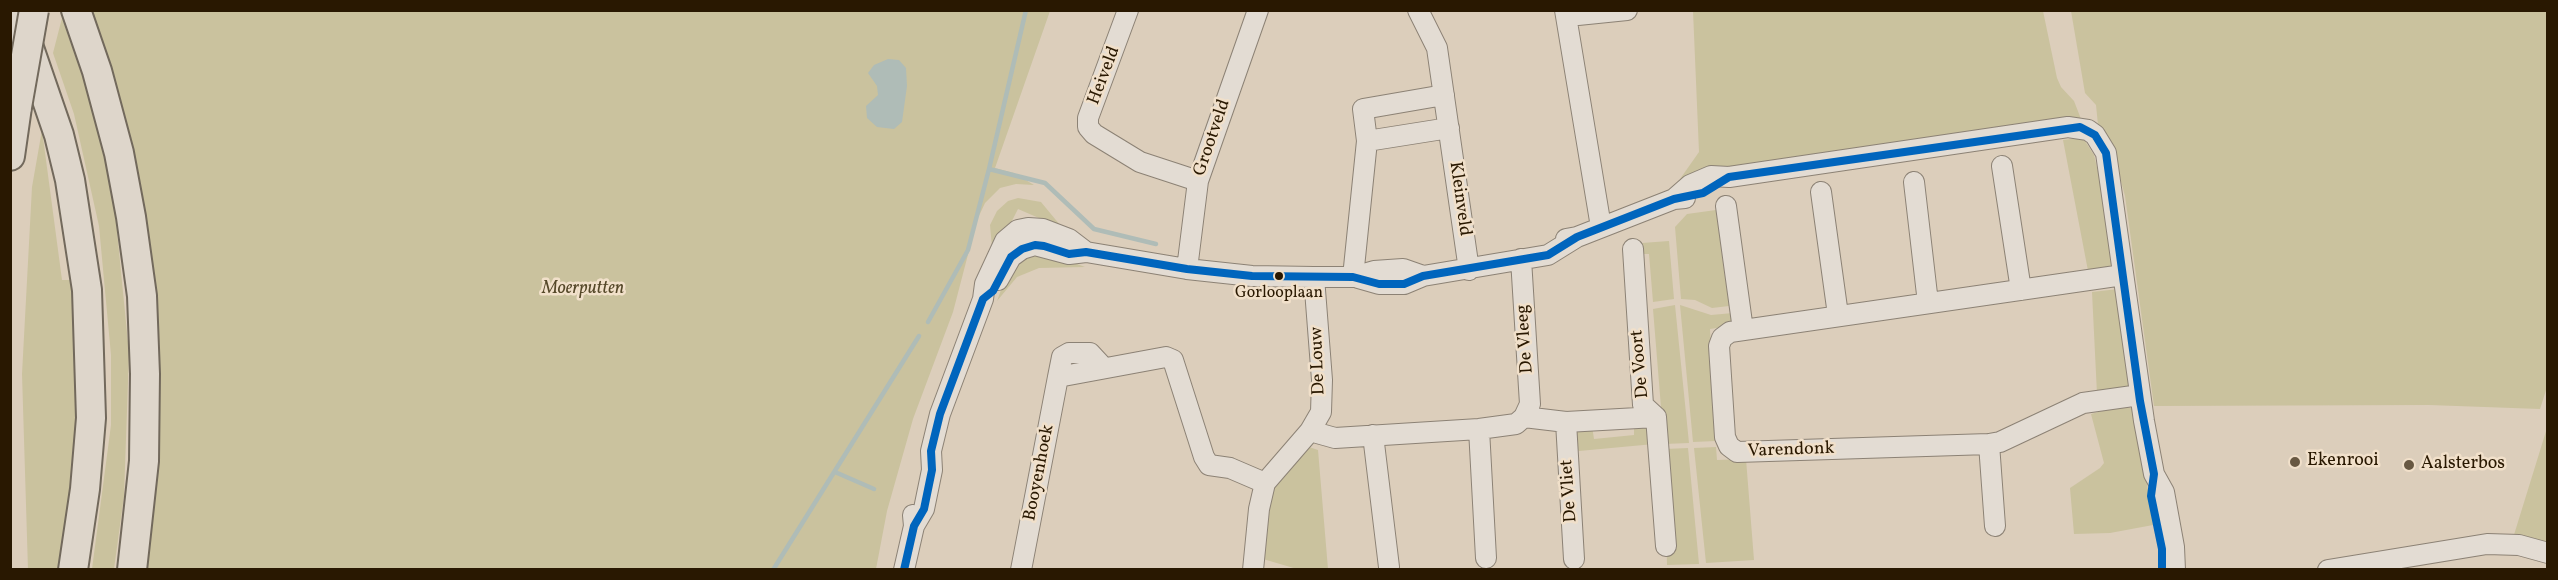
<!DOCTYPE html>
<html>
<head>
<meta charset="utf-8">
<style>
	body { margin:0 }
	#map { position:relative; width:2558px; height:580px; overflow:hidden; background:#dccebb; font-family:Vollkorn,serif }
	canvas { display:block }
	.frame { position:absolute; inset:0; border:12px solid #291801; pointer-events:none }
</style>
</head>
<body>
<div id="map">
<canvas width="2558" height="580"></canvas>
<div class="frame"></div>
</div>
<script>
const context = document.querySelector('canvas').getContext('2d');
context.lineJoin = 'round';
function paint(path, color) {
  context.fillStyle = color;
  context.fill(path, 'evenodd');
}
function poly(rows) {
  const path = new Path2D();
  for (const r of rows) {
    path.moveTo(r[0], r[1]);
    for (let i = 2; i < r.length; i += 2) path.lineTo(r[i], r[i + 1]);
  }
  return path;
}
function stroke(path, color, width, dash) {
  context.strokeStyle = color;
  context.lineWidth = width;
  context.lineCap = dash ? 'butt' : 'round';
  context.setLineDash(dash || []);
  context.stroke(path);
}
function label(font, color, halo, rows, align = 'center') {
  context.font = font + ' Vollkorn,serif';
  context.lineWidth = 5;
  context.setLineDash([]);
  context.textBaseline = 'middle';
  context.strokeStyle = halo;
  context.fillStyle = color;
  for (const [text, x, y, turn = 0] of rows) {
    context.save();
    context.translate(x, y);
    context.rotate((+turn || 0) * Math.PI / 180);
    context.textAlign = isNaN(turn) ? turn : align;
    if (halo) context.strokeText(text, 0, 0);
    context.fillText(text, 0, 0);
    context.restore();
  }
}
const green = poly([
	[91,11,1050,11,995,168,1014,173,1034,185,1016,184,1000,188,985,203,977,220,953,312,913,419,887,511,876,569,142,569,158,454,160,346,150,295,145,214,134,151,111,67],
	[1693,11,2043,11,2057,78,2061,87,2074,101,2081,119,1708,172,1680,179,1699,152],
	[2071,11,2547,11,2548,384,2540,409,2429,405,2154,406,2125,196,2112,148,2098,125,2096,105,2085,93],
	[62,18,92,104,106,158,116,221,129,353,124,496,114,569,92,569,111,425,111,355,99,226,74,114,53,53],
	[42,130,62,280,73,280,82,417,61,569,28,570,22,374,32,187],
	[2079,138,2085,141,2094,155,2105,200,2115,272,2089,276,2063,140],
	[1018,198,1041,202,1060,225,1069,231,1018,209,993,258,990,225,997,211,1008,201],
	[1716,210,1729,306,1712,308,1695,300,1681,299,1675,227,1687,214],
	[1669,241,1674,299,1653,302,1649,254,1643,254,1642,243],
	[1041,254,1056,256,1085,267,1039,268,1017,277,997,301,1005,279,1019,261],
	[2118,289,2133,390,2097,394,2092,292],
	[1675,305,1689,443,1664,444,1653,309],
	[1680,305,1711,315,1733,313,1736,325,1710,329,1716,441,1693,442],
	[2113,408,2136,408,2153,525,2110,533,2074,534,2070,488,2100,468,2104,463,2091,414],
	[1650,422,1654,444,1579,451,1575,448,1576,427,1592,426,1594,439,1634,435,1634,423],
	[2547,428,2547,548,2513,538],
	[1309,447,1318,450,1328,569,1297,569,1263,559,1273,484],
	[1716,447,1717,460,1746,459,1754,560,1706,563,1694,448],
	[1688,448,1699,564,1667,565,1665,449]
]);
const water = poly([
	[888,59,899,60,906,68,907,86,902,122,894,129,877,127,867,118,866,106,878,95,877,86,868,73,874,65]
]);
const stream = poly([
	[989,169,1026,10],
	[928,322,968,250,989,169,1045,183,1094,229,1156,244],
	[835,472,874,489],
	[773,570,919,336]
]);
const minor = poly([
	[1128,10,1088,118,1088,127,1094,134,1140,162,1198,181],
	[1418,10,1437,48,1469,270],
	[1565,10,1601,227],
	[1568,16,1627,10],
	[1367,141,1363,109,1444,95],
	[2002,166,2021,290],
	[1914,182,1928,303],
	[1821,192,1838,315],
	[1674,199,1690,185,1711,176,1729,177,2068,127,2088,130,2095,135,2106,153,2144,421,2154,474,2164,492,2174,547,2175,570],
	[1726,206,1743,330],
	[1566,239,1577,237,1674,199,1685,198],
	[1633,249,1643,405,1656,417,1666,546],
	[1521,259,1530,404,1524,417],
	[1187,269,1198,181,1258,10],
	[2123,275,1730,332,1722,338,1719,346,1725,437,1729,446,1737,452,1989,444,2000,442,2083,403,2140,395],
	[1353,277,1367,141,1449,128],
	[1358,278,1379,284,1404,284,1423,276,1548,255,1577,237],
	[998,280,1011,257,1022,249,1035,245,1069,254,1086,252],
	[1058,377,1062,357,1069,353,1090,353,1103,367],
	[1566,422,1574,559],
	[1479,429,1486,558],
	[1310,431,1335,438,1479,429,1516,424,1524,417,1566,422,1656,417],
	[1373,435,1389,567],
	[1989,444,1995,526],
	[914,526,924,509,932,470,931,451,940,414,983,299,985,284,1005,241,1018,230,1028,228,1043,229,1069,239,1086,252,1187,269,1252,276,1314,277,1353,277,1374,271,1403,269,1423,276],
	[904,570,914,526,913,515],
	[1021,570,1058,377,1166,357,1173,360,1204,457,1209,465,1230,468,1265,483],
	[1253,570,1259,509,1265,483,1310,431,1321,412,1322,380,1314,277],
	[2328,570,2487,544,2519,545,2548,553]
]);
const highway = poly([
	[16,10,59,135,70,180,87,290,91,418,85,489,73,570],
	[76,10,97,71,119,153,131,217,142,296,145,374,144,461,132,570],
	[10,156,17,107]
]);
const highwayBridge = poly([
	[17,107,34,10]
]);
const bus1 = poly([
	[904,570,914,526,924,509,932,470,931,451,940,414,983,299,993,291,1011,257,1022,249,1035,245,1044,246,1069,254,1086,252,1187,269,1252,276,1353,277,1379,284,1404,284,1423,276,1548,255,1577,237,1674,199,1703,193,1729,177,2080,127,2095,135,2106,153,2140,401,2154,474,2151,496,2162,549,2162,570]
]);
const markers = [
	[1279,276,5,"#291801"],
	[2295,462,6,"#685842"],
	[2409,465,6,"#685842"]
];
const busNames = [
	["Gorlooplaan",1279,294]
];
const streetNames = [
	["Heiveld",1105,76,-69],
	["Grootveld",1213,138,-71],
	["Kleinveld",1459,199,82],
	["De Vleeg",1526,339,-94],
	["De Louw",1319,361,-92],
	["De Voort",1641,364,-95],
	["Varendonk",1791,451,-2],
	["Booyenhoek",1040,473,-79],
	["De Vliet",1570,491,-94]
];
const parkNames = [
	["Moerputten",583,290]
];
const poiNames = [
	["Ekenrooi",2307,462],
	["Aalsterbos",2421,465]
];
paint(green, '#cac29e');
paint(water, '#afbcb7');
stroke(stream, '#afbcb7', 4.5);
stroke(minor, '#8c8275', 22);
stroke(highway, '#72695c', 32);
stroke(minor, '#e3dcd3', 20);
stroke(highway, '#ded6cb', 28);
stroke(highwayBridge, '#72695c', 32, []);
stroke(highwayBridge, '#ded6cb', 28);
stroke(bus1, '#0065bd', 8);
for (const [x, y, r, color] of markers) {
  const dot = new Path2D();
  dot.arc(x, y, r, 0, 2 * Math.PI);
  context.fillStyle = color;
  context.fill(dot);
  stroke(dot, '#f1e0ca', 2);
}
label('16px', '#291801', '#f1e0ca', busNames);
label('18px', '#291801', '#f1e0ca', streetNames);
label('italic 18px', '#554829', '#f1e0ca', parkNames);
label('18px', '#291801', '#f1e0ca', poiNames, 'left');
</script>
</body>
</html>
